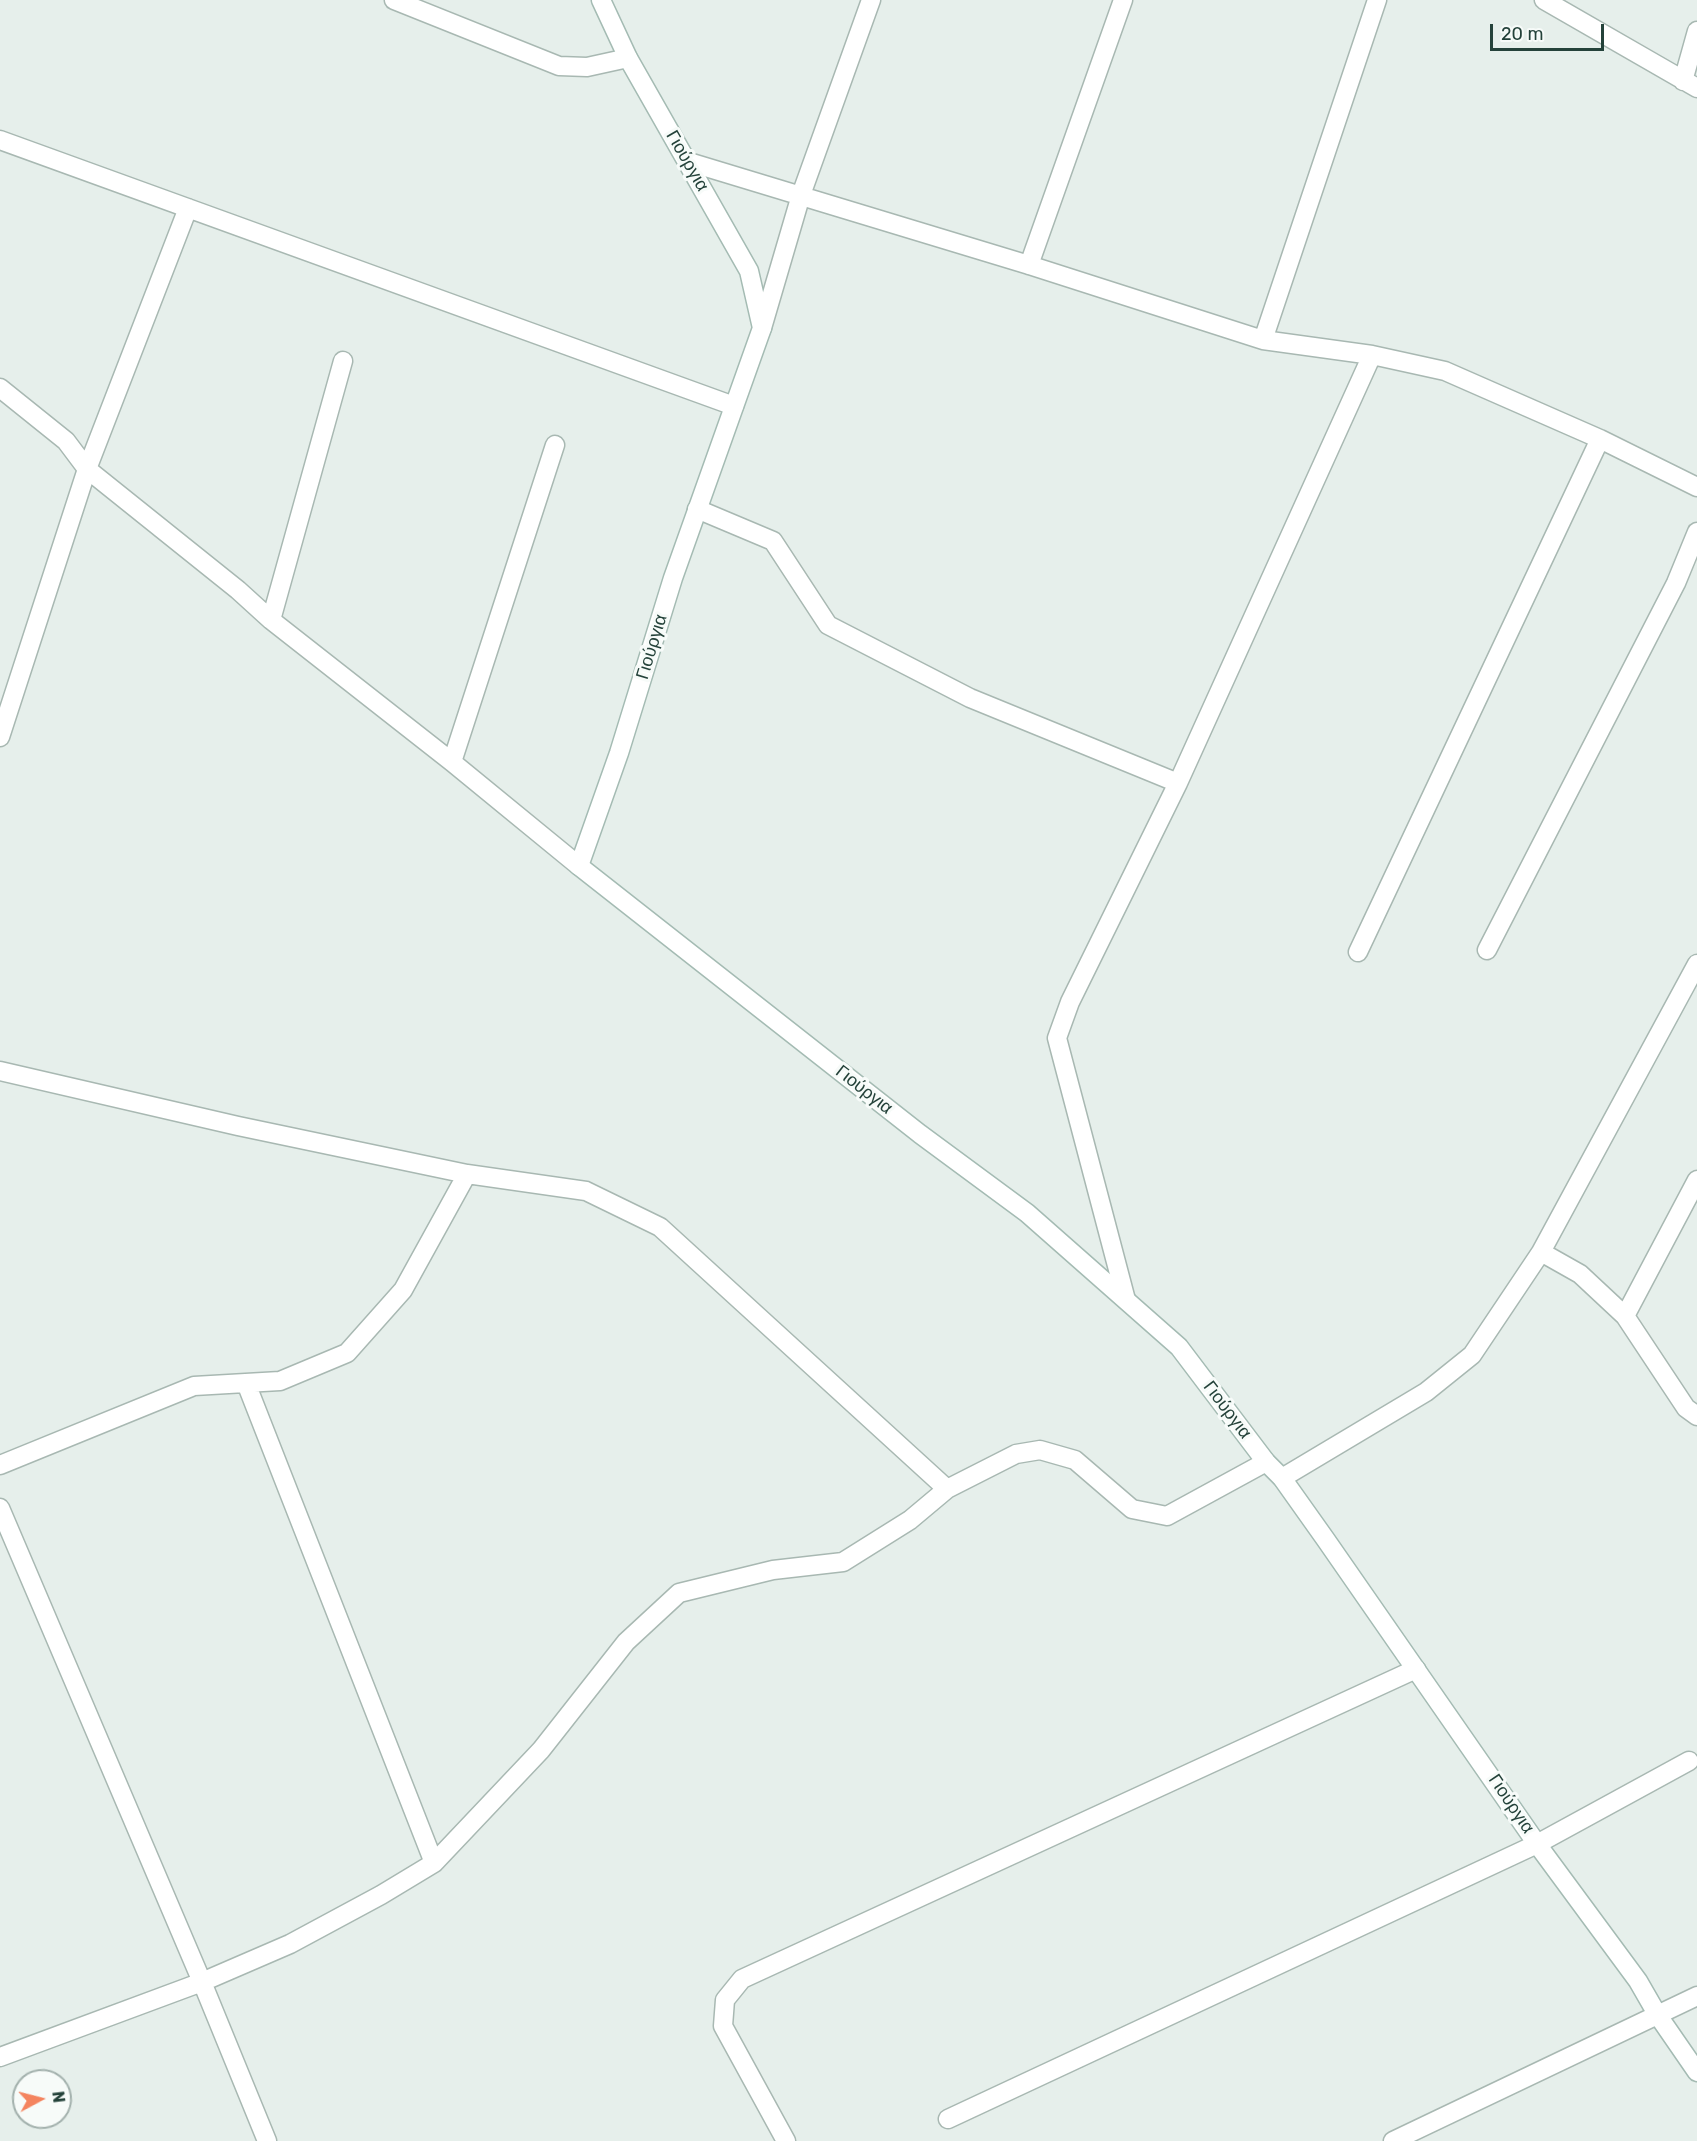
<!DOCTYPE html>
<html>
<head>
<meta charset="utf-8">
<style>
	body { margin:0 }
	#map { position:relative; width:1697px; height:2141px; overflow:hidden; background:#e6efeb; font-family:Rubik,sans-serif }
	canvas { display:block }
	.north { position:absolute; left:12px; top:2069px; width:60px; height:60px; box-sizing:border-box; background:#f7fbf9; border:2px solid #a3b1ad; border-radius:50%; rotate:83deg; font-size:16px; font-weight:700; line-height:24px; text-align:center; color:#24423a }
	.north::after { content:''; display:block; margin:auto; width:21px; height:27px; background:#f4845f; clip-path:polygon(50% 0,100% 100%,50% 72%,0 100%) }
	.scale { position:absolute; left:1490px; top:24px; width:114px; height:27px; box-sizing:border-box; border:3px solid #24423a; border-top:0; padding-left:8px; font-size:18px; line-height:21px; white-space:nowrap; color:#24423a; -webkit-text-stroke:4px #f7fbf9; paint-order:stroke }
</style>
</head>
<body>
<div id="map">
<canvas width="1697" height="2141"></canvas>
<div class="north">N</div>
<div class="scale">20 m</div>
</div>
<script>
const context = document.querySelector('canvas').getContext('2d');
context.lineJoin = 'round';
function poly(rows) {
  const path = new Path2D();
  for (const r of rows) {
    path.moveTo(r[0], r[1]);
    for (let i = 2; i < r.length; i += 2) path.lineTo(r[i], r[i + 1]);
  }
  return path;
}
function stroke(path, color, width, dash) {
  context.strokeStyle = color;
  context.lineWidth = width;
  context.lineCap = dash ? 'butt' : 'round';
  context.setLineDash(dash || []);
  context.stroke(path);
}
function label(font, color, halo, rows, align = 'center') {
  context.font = font + ' Rubik,sans-serif';
  context.lineWidth = 6;
  context.setLineDash([]);
  context.textBaseline = 'middle';
  context.strokeStyle = halo;
  context.fillStyle = color;
  for (const [text, x, y, turn = 0] of rows) {
    context.save();
    context.translate(x, y);
    context.rotate((+turn || 0) * Math.PI / 180);
    context.textAlign = isNaN(turn) ? turn : align;
    if (halo) context.strokeText(text, 0, 0);
    context.fillText(text, 0, 0);
    context.restore();
  }
}
const street = poly([
	[394,0,559,66,587,67,628,58],
	[1544,0,1697,88],
	[1683,81,1697,31],
	[0,140,734,406],
	[689,162,1029,265,1263,340,1372,355,1445,371,1600,439,1697,487],
	[1029,265,1123,0],
	[762,328,801,195,871,0],
	[1263,340,1377,0],
	[0,388,66,441,87,469,238,590,271,620,452,762,579,866],
	[697,509,773,541,828,625,970,698,1178,783],
	[271,620,343,361],
	[0,737,87,469,188,208],
	[452,762,555,445],
	[1487,950,1676,583,1697,532],
	[1358,952,1600,439],
	[0,1071,238,1126,467,1174],
	[1541,1252,1580,1274,1625,1316,1686,1408,1697,1416],
	[1126,1300,1057,1038,1070,1002,1178,783,1372,355],
	[1625,1316,1697,1180],
	[246,1383,434,1863],
	[0,1465,194,1386,280,1381,347,1353,403,1290,467,1174,586,1191,660,1227,947,1489],
	[1282,1478,1426,1392,1472,1355,1541,1252,1697,964],
	[0,1508,202,1982,267,2141],
	[0,2057,202,1982,290,1944,381,1895,434,1863,541,1750,626,1642,679,1593,773,1570,843,1562,910,1520,947,1489,1016,1454,1040,1450,1075,1460,1132,1509,1167,1516,1266,1462],
	[948,2119,1537,1844,1689,1761],
	[786,2141,723,2026,725,2000,742,1979,1416,1669],
	[1393,2141,1697,1996]
]);
const secondary = poly([
	[601,0,628,58,749,271,762,328,673,578,619,753,579,866,920,1134,1027,1213,1179,1347,1266,1462,1282,1478,1326,1540,1537,1844,1638,1981,1657,2014,1697,2072]
]);
const streetNames = [
	["Γιούργια",687,161,60],
	["Γιούργια",652,647,-73],
	["Γιούργια",864,1090,38],
	["Γιούργια",1227,1410,53],
	["Γιούργια",1511,1804,56]
];
stroke(street, '#a8b8b2', 21);
stroke(secondary, '#a4bbb3', 21);
stroke(street, '#fff', 18);
stroke(secondary, '#fff', 18);
label('18px', '#24423a', '#f7fbf9', streetNames);
</script>
</body>
</html>
